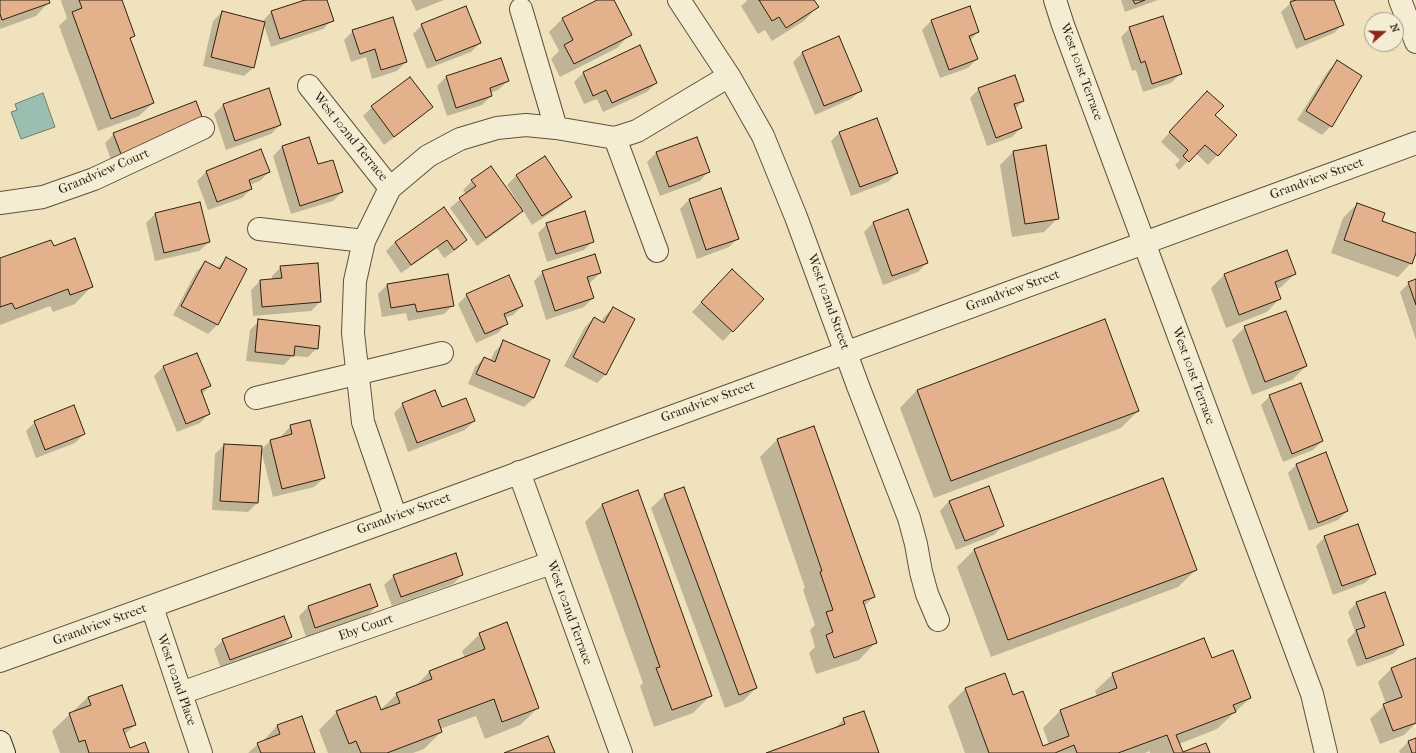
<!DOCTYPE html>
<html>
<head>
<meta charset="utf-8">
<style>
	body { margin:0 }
	#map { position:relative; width:1416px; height:753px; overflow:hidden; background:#f0e2bd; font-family:"IM FELL French Canon",serif }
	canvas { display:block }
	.north { position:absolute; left:1364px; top:12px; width:40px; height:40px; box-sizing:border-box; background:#f5ecd4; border:1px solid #a69b86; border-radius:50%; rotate:70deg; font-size:11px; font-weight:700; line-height:16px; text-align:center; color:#2f2111 }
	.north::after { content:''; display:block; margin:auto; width:14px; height:18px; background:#8f2418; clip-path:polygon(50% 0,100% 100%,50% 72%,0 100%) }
</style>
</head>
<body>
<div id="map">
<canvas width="1416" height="753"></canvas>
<div class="north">N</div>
</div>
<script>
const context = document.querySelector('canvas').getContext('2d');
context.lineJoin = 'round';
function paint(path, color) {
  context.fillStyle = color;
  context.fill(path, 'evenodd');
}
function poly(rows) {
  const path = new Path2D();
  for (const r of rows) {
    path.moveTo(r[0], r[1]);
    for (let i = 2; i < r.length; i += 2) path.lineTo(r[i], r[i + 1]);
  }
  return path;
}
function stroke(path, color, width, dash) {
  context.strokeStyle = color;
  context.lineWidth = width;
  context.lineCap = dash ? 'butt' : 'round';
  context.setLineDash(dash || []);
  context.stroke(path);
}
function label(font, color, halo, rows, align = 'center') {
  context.font = font + ' "IM FELL French Canon",serif';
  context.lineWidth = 3;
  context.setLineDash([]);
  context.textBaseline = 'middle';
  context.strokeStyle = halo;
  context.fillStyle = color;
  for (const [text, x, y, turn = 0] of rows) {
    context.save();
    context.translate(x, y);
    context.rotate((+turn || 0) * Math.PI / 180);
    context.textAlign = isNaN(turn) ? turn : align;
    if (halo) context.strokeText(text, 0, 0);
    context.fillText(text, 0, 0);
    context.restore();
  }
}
const water = poly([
	[43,93,55,127,21,139,11,112,17,110,15,104,43,93]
]);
const shadow = poly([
	[0,0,48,0,49,2,36,16,0,29],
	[62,0,121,0,134,36,129,40,153,103,139,116,98,131,59,26,67,18,61,1],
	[308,0,326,0,332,20,323,29,271,47,264,25,254,67,244,76,203,66,213,21,222,12,262,22,271,12],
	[411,0,444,0,416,11],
	[599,0,613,0,630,34,617,48,560,77,551,59,559,51,549,32,562,19],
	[746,0,813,0,817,7,804,21,772,41,765,30,758,34,741,6,747,1],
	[1121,0,1158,0,1125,12],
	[1290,0,1333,0,1343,24,1334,33,1296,49,1281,12,1291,3],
	[969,7,978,32,970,41,977,59,968,68,940,78,922,30,931,21],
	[422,25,480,43,471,52,427,69,413,34],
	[1130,28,1180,74,1171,83,1143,92,1136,70,1132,71,1121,37],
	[353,31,406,62,397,71,372,79,366,57,351,62,344,40],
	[839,37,861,90,851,99,815,115,793,62,802,53],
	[639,47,656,83,647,92,603,112,597,99,584,104,574,82,583,73],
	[1337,62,1331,126,1322,135,1297,120,1328,71],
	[446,77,508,81,498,90,490,93,491,96,482,105,447,116,437,86],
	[979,89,1023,101,1015,109,1021,128,1012,137,987,146,970,98],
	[1198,101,1236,135,1208,165,1196,153,1179,170,1175,165,1180,160,1161,142],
	[195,103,112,163,105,143,114,134],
	[223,105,280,125,271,134,226,150,214,114],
	[372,107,431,107,422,116,384,145,363,116],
	[840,132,897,173,888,182,851,196,831,141],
	[309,139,317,166,342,192,333,201,291,214,273,156,282,147],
	[261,151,269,172,260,181,249,185,251,189,242,198,208,210,197,181,206,172],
	[1013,152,1058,218,1044,232,1012,237,1000,165],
	[656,153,709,171,700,181,660,196,647,162],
	[545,157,571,197,561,206,532,225,507,185,516,176],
	[472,181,522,211,513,220,477,246,450,208,466,194,463,190],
	[721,190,738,238,729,247,697,259,680,209,689,200],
	[200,203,209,242,199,251,155,261,146,223,155,214],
	[1357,204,1381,221,1416,234,1416,250,1411,263,1398,277,1331,253,1343,218],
	[444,208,466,240,457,249,444,258,437,248,401,273,386,251,395,242],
	[908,210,927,263,918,272,883,285,864,232,873,223],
	[547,224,593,241,584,250,547,262,538,233],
	[53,248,92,286,75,304,53,312,50,306,0,325,0,259],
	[1286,251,1295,274,1281,287,1277,289,1280,298,1267,312,1226,328,1211,288,1224,275],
	[226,259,217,325,208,334,173,315,196,272,205,262,217,268],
	[317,264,320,302,311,311,253,316,251,290,260,281,272,280,272,276,281,267],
	[543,272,600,273,591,282,588,283,593,298,584,307,546,320,534,281],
	[723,279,763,299,723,341,692,312],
	[1416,280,1416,340,1400,292,1409,283],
	[387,285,453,305,444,314,408,321,406,313,382,317,378,294],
	[467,295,522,306,513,315,505,318,507,323,498,333,476,343,458,304],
	[613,308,606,374,597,383,564,366,585,327,594,318,601,322,604,317],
	[259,321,317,348,308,357,292,356,284,365,246,361,250,330],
	[1245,327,1306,366,1292,380,1252,395,1232,340],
	[504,342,534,398,524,407,468,384,475,367,484,358,490,361,495,351],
	[197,354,210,386,202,394,209,414,200,423,177,432,154,376,163,367],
	[917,390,1138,411,1121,428,934,498,900,408],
	[1270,396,1322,441,1313,450,1283,462,1261,405],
	[403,404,441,409,474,421,465,430,408,452,394,413],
	[35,422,84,434,75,443,36,458,26,431],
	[291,426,324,478,314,487,273,497,261,450,270,441,282,438,282,435],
	[813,428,874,597,863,607,876,642,859,660,816,674,809,653,815,647,810,630,815,625,803,590,805,588,760,457,777,440],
	[224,445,261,447,257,503,248,512,212,510,215,454],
	[1297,464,1347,511,1338,520,1309,531,1288,473],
	[637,492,711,695,693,713,654,727,640,686,643,683,585,522,602,505],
	[665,495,756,688,743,701,725,708,651,508],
	[949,501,1003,526,994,535,956,550,940,511],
	[1325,537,1374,574,1365,583,1333,595,1316,546],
	[975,549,1196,570,1178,587,991,657,957,567],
	[462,575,453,584,392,606,384,585,394,576],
	[370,586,377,606,368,615,306,637,299,616,308,607],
	[1357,602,1402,645,1393,654,1357,667,1347,640,1355,632,1348,612],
	[480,634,538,708,520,725,485,739,476,716,440,729,441,732,424,749,413,753,328,753,319,730,337,712,380,710,397,694,414,688,429,672,465,658,462,651],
	[291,637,282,646,221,669,214,649,223,640],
	[1211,660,1250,698,1217,729,1179,744,1182,753,1150,753,1150,751,1145,753,965,753,948,706,965,689,1004,674,1012,696,1043,747,1049,745,1043,728,1060,711,1097,696,1095,691,1113,674],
	[1416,660,1416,723,1404,735,1380,744,1370,719,1386,704,1378,682,1391,669],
	[121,686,135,725,124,735,129,749,148,753,60,753,52,731,88,697],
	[301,717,314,753,248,753,258,744,264,741,264,740,277,726],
	[844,719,878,753,769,753,834,729],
	[1416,740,1416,753,1400,753,1399,751,1408,742]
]);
const building = poly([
	[0,0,49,0,50,3,2,20,0,14,0,0],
	[79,0,122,0,135,36,130,38,154,103,111,119,72,12,82,8,79,0],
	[305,0,327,0,334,21,280,39,271,11,305,0],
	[597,0,614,0,632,35,574,64,564,45,573,40,562,18,597,0],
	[759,0,814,0,819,7,786,28,779,17,772,21,759,0],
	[1133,0,1145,0,1135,4,1133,0],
	[1296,0,1334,0,1344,25,1305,40,1290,2,1296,0],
	[466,6,481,43,436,61,421,24,466,6],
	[970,6,979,32,969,36,978,59,949,70,931,20,970,6],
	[222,11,265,22,254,68,211,57,222,11],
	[1163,16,1182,74,1152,84,1145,61,1141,63,1129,27,1163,16],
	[393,17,407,62,381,70,375,49,360,54,352,30,393,17],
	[839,36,862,91,824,106,802,52,839,36],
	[640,45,657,83,612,103,606,90,593,96,583,72,640,45],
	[501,58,509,81,490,88,492,96,456,108,446,76,501,58],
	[1337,60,1362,76,1332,127,1306,111,1337,60],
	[1015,75,1024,101,1014,104,1022,128,996,138,978,88,1015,75],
	[410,77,433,107,394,137,371,106,410,77],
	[269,88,281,125,235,141,223,104,269,88],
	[1207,91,1224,106,1215,115,1237,135,1218,156,1205,145,1189,162,1183,156,1188,150,1169,132,1207,91],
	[196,101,204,122,121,154,113,133,196,101],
	[877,118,898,173,860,187,839,132,877,118],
	[309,137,318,164,333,160,343,192,300,206,282,146,309,137],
	[697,137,710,172,669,187,656,152,697,137],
	[1046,145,1059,219,1025,224,1013,151,1046,145],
	[261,149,270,172,249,180,252,189,217,202,206,171,261,149],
	[545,156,572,197,542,216,516,175,545,156],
	[491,166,523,211,486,238,459,198,476,186,471,180,491,166],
	[721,188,739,239,706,250,689,199,721,188],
	[200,202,210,242,164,253,155,213,200,202],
	[1357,203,1385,213,1382,221,1416,233,1416,253,1412,264,1344,240,1357,203],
	[444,207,467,240,454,250,447,240,411,265,395,242,444,207],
	[908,209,928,263,892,276,873,222,908,209],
	[585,211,594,242,556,254,546,223,585,211],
	[75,238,93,287,70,295,68,289,15,309,12,303,0,307,0,258,51,240,54,246,75,238],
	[1287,250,1296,274,1275,282,1281,299,1239,315,1224,274,1287,250],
	[595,254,601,273,587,277,594,298,555,311,542,271,595,254],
	[226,257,247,269,218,325,181,306,205,261,220,269,226,257],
	[318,263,321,302,262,307,260,280,282,278,280,266,318,263],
	[732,269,764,299,733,332,701,302,732,269],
	[448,274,454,306,417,312,415,304,391,308,387,284,448,274],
	[509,275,523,306,504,314,508,324,485,334,466,294,509,275],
	[1416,279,1416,305,1408,282,1416,279],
	[613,307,635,319,606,375,573,357,594,317,604,323,613,307],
	[1286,311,1307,366,1265,382,1244,326,1286,311],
	[258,319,320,326,318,349,295,346,294,356,255,352,258,319],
	[1105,319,1139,411,951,481,917,390,1105,319],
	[503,340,550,360,534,398,476,374,484,357,495,362,503,340],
	[197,353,211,386,201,390,210,414,186,424,163,366,197,353],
	[1301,383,1323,441,1292,454,1269,395,1301,383],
	[435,390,442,407,466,398,475,421,417,443,402,403,435,390],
	[74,405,85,434,45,450,34,421,74,405],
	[310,420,325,478,282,489,270,440,292,434,290,425,310,420],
	[814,426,875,597,863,601,877,643,834,658,826,635,833,632,826,612,833,610,820,572,822,571,777,439,814,426],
	[224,444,262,446,258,503,220,501,224,444],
	[1326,452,1348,511,1318,523,1296,464,1326,452],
	[1163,478,1197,570,1008,640,974,549,1163,478],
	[989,486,1004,526,965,541,949,501,989,486],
	[684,487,757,688,739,695,664,494,684,487],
	[638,490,712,696,672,710,656,668,660,667,602,504,638,490],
	[1358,524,1376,574,1342,586,1324,536,1358,524],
	[456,553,463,575,401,597,393,575,456,553],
	[370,584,378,606,315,628,308,606,370,584],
	[1385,592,1404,645,1366,659,1356,630,1365,627,1356,602,1385,592],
	[284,616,292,637,230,660,222,639,284,616],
	[507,622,539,708,502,722,494,699,438,720,442,732,387,753,361,753,356,741,349,744,336,711,376,696,381,710,400,703,396,693,432,679,429,671,485,649,479,633,507,622],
	[1204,638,1212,658,1233,650,1251,698,1233,705,1236,712,1176,735,1183,752,1206,743,1210,753,1174,753,1167,735,1118,753,1077,753,1074,745,1055,753,989,753,965,688,1005,673,1013,695,1023,691,1043,746,1069,736,1060,710,1117,688,1112,673,1204,638],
	[1416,658,1416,723,1393,731,1383,704,1402,697,1391,668,1416,658],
	[122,685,136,725,123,729,130,748,145,742,149,753,89,753,85,740,79,742,69,713,91,705,88,697,122,685],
	[864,711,879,753,766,753,845,724,843,718,864,711],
	[302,716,315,753,261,753,257,743,280,734,277,725,302,716],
	[548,736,555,753,504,753,548,736],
	[1416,738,1416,753,1412,753,1408,741,1416,738]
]);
const street = poly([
	[679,0,729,76,763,136,796,217,858,386,909,518,916,544,921,572,927,594,938,620],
	[1055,0,1063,25,1312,694,1326,753],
	[1400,0,1416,42],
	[521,9,556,128,615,138,637,131,729,76],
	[309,86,390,188],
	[615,138,657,251],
	[0,203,43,197,94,179,203,128],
	[259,229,364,241],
	[256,398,442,353],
	[519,472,621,753],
	[396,518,363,422,353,333,355,281,364,241,390,188,428,156,460,139,497,128,526,125,556,128],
	[152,607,201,753],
	[0,661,396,518,1416,143],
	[181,693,551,563]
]);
const secondary = poly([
	[0,742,4,753]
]);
const streetNames = [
	["West 101st Terrace",1081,72,70],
	["West 102nd Terrace",350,137,51],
	["Grandview Court",104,172,-23],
	["Grandview Street",1317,179,-20],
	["Grandview Street",1013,291,-20],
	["West 102nd Street",828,302,70],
	["West 101st Terrace",1193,376,70],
	["Grandview Street",708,402,-20],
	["Grandview Street",404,514,-20],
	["West 102nd Terrace",569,613,70],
	["Grandview Street",100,625,-20],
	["Eby Court",366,628,-19],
	["West 102nd Place",176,680,71]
];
paint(water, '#9abeb0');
stroke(water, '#6f7f70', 1);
paint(shadow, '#0003');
paint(building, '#e4b18d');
stroke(building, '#2f2111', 1);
stroke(street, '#5f513c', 24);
stroke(secondary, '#2f2111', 24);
stroke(street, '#f5ecd4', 22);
stroke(secondary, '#f5ecd4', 22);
label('13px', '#2f2111', '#f5ecd4', streetNames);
</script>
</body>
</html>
